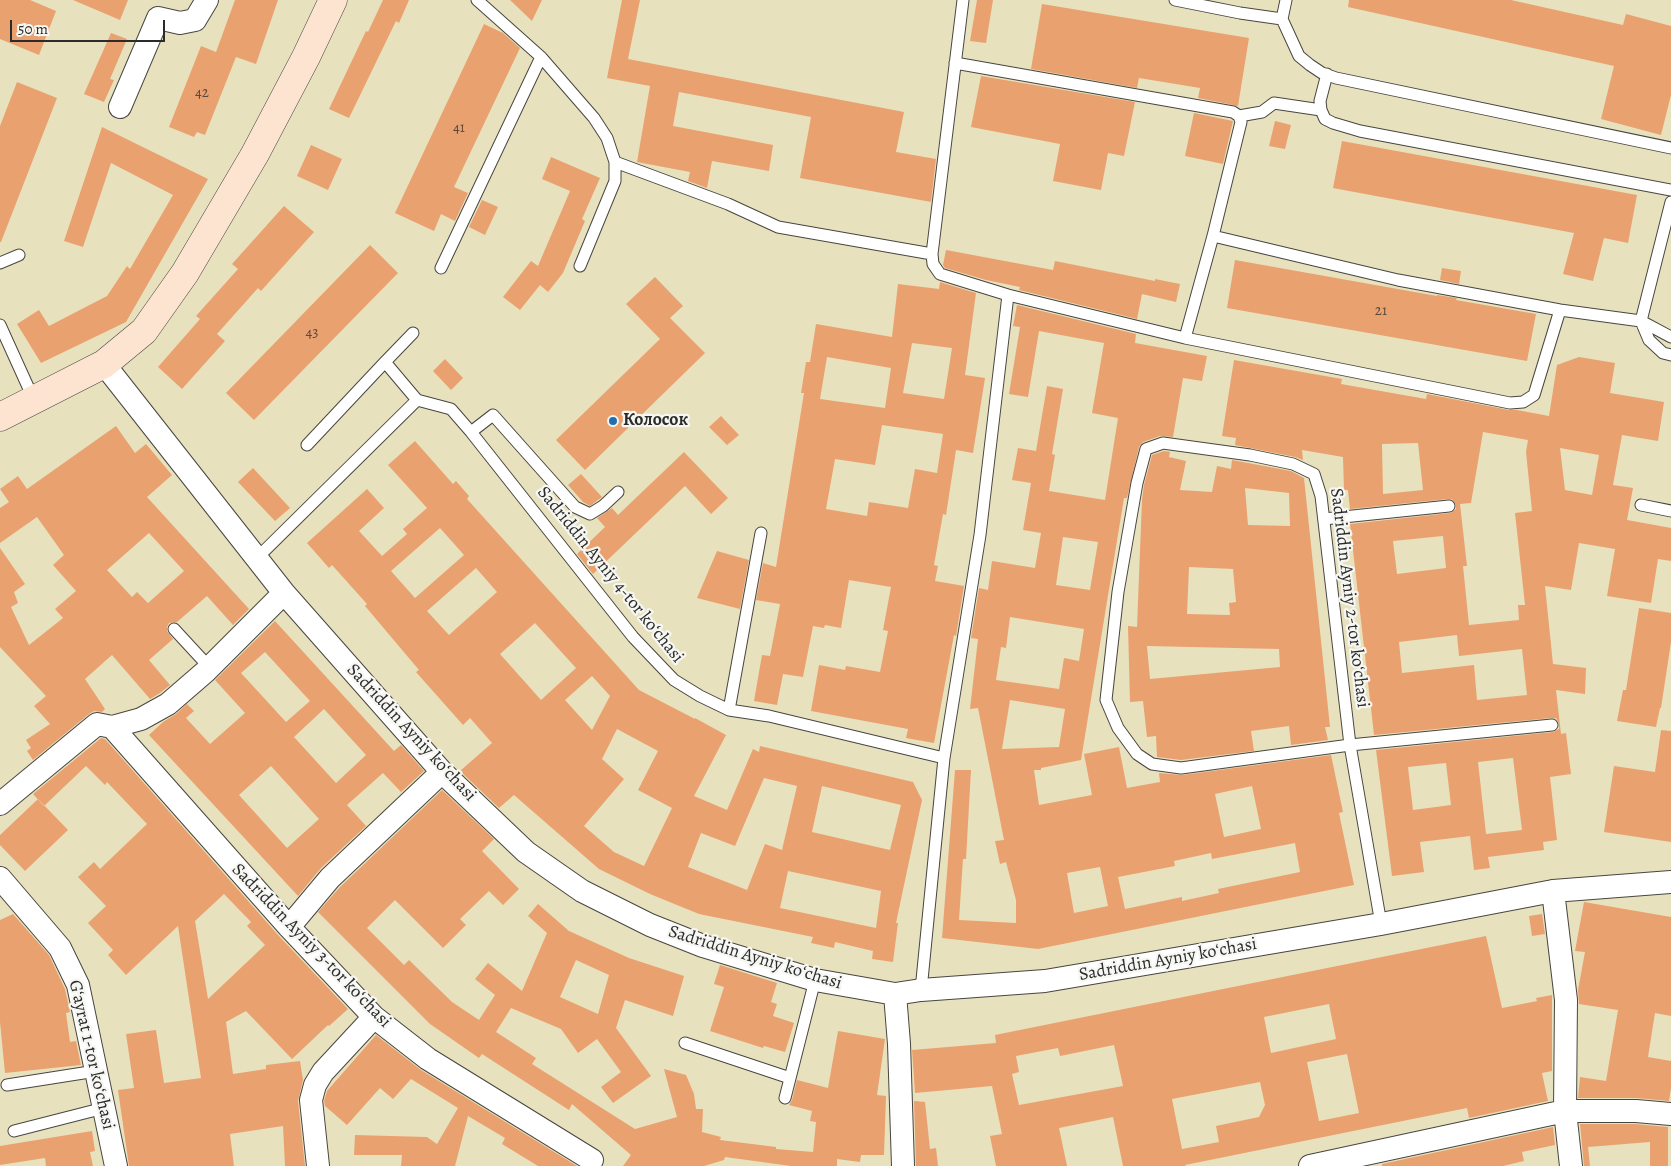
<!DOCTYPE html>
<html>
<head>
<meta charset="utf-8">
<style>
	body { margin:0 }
	#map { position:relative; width:1671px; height:1166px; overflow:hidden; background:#e8e1bd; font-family:Alegreya,serif }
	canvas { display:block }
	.scale { position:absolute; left:10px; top:20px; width:155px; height:22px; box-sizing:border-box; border:2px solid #2b2b2b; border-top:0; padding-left:6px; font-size:15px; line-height:18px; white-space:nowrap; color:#2b2b2b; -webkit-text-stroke:4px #f6f6f2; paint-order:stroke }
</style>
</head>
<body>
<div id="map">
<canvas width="1671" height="1166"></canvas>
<div class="scale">50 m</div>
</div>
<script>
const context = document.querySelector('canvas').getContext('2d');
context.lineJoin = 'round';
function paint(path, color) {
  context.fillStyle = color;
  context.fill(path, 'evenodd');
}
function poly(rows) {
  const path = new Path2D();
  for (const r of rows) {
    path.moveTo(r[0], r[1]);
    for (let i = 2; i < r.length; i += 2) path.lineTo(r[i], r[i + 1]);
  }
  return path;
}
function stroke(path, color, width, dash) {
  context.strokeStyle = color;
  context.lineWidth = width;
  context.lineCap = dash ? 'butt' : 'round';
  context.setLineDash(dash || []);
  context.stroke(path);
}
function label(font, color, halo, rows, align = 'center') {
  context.font = font + ' Alegreya,serif';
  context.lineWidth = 4.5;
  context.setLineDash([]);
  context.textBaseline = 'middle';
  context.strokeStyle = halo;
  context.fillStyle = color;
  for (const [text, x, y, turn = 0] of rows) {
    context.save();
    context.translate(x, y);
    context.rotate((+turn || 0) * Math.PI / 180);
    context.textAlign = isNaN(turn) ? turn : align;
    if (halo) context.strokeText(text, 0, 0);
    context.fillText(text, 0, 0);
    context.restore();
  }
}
const building = poly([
	[0,0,30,0,56,11,39,55,0,39],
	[73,0,128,0,120,20],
	[235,0,278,0,256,64,236,57,205,135,197,132,194,137,169,127,201,46,216,52],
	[383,0,409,0,399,23,396,21,349,118,329,109,366,31,368,32],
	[510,0,542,0,532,21],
	[622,0,640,0,628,59,904,112,896,152,936,159,931,202,800,178,811,117,679,92,673,126,773,145,769,171,712,161,707,188,688,181,690,172,637,162,650,86,607,78],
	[977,0,993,0,986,43,970,41],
	[1349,0,1511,0,1623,25,1626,14,1671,26,1671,95,1661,135,1601,119,1614,66,1348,7],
	[1042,4,1249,38,1238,106,1198,98,1200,88,1139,78,1137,88,1031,69],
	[484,24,503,33,520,48,454,187,468,193,455,221,441,214,434,231,395,213],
	[111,33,127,39,110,79,114,80,104,102,84,94],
	[981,76,1135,102,1124,156,1108,153,1101,190,1053,181,1060,144,971,127],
	[17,82,57,98,1,242,0,242,0,126],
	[1194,113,1233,121,1223,164,1185,156],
	[1275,121,1291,125,1285,149,1269,146],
	[102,127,208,179,126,322,41,363,17,324,39,310,49,326,107,296,127,266,130,269,173,195,111,163,83,247,64,241],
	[1342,141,1637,195,1628,243,1604,238,1593,281,1563,274,1574,233,1333,188],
	[311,145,342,159,328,190,297,176],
	[551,157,600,178,582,219,585,221,563,273,548,292,540,285,520,310,503,297,531,261,538,266,570,191,542,179],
	[482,200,498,207,485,235,469,227],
	[284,206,314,232,261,291,258,288,217,334,225,341,182,389,158,367,200,319,196,316,238,269,232,264],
	[370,245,398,273,254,420,226,393],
	[946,250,1053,270,1055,261,1155,281,1155,279,1180,284,1176,302,1142,294,1137,319,1019,290,1020,287,986,280,945,268,943,265],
	[1235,260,1437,296,1437,295,1457,298,1456,300,1536,314,1527,361,1227,308],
	[1442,268,1461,271,1459,284,1440,280],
	[655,277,683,306,670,318,705,353,585,470,556,440,660,339,626,304],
	[940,282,976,293,965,375,985,378,973,453,956,450,946,515,943,514,934,565,938,566,935,581,964,586,956,636,954,635,934,743,906,738,908,729,811,711,819,665,845,670,846,666,880,672,888,631,883,630,891,587,849,580,841,628,825,625,824,628,813,626,803,677,783,674,777,705,754,701,762,655,770,656,780,604,756,600,763,563,776,567,804,393,801,393,806,362,810,362,816,324,892,337,898,284,939,289],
	[912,343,952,348,944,399,903,393],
	[827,357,891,368,885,408,820,399],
	[882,425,943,434,937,473,915,469,908,508,869,502,867,516,826,509,835,459,875,465],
	[1017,305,1136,334,1135,343,1207,356,1202,381,1183,378,1173,437,1160,436,1143,442,1139,447,1127,498,1124,498,1081,760,1041,768,1041,770,1034,770,1039,805,1092,795,1084,754,1119,747,1127,788,1160,782,1159,773,1182,775,1331,755,1343,812,1339,813,1354,885,1038,949,942,938,955,770,971,770,966,859,963,859,959,920,1016,923,1016,900,1006,862,1000,864,995,841,1004,840,978,708,970,709,978,639,971,638,979,588,988,590,992,561,1035,568,1041,533,1023,530,1031,483,1012,480,1018,448,1036,451,1047,386,1063,389,1052,454,1055,455,1049,491,1105,500,1118,418,1092,413,1104,343,1039,331,1028,397,1009,394,1020,327,1013,326],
	[1063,537,1098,542,1090,590,1056,585],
	[1010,617,1084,629,1079,661,1064,658,1059,689,996,680,1001,647,1006,648],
	[1010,700,1065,709,1059,747,1002,749],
	[1252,786,1261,829,1224,837,1215,794],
	[1295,843,1300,872,1218,889,1219,893,1182,901,1182,897,1125,909,1118,877,1175,866,1174,861,1211,853,1212,859],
	[1100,867,1108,906,1074,913,1067,873],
	[1579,357,1615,363,1610,393,1664,402,1658,441,1622,435,1613,485,1633,488,1627,520,1671,528,1671,561,1658,559,1651,603,1607,596,1615,549,1579,543,1571,590,1545,586,1553,664,1586,668,1585,694,1556,690,1561,734,1566,733,1571,774,1550,777,1557,840,1543,842,1544,850,1488,857,1490,868,1474,870,1470,836,1420,842,1424,872,1392,876,1376,750,1553,732,1559,729,1559,724,1556,718,1551,718,1374,735,1350,524,1450,513,1456,509,1456,505,1452,499,1448,499,1350,509,1348,490,1344,490,1343,457,1302,450,1303,460,1295,457,1235,445,1236,438,1222,436,1234,360,1342,379,1341,384,1426,399,1427,394,1509,410,1517,410,1549,416,1557,365],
	[1483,432,1528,440,1526,452,1532,511,1515,513,1525,605,1518,605,1519,620,1469,625,1463,566,1467,566,1460,504,1471,503],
	[1418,443,1423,490,1383,494,1382,444],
	[1560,448,1599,455,1592,495,1565,490],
	[1443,536,1446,568,1397,574,1393,541],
	[1457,635,1459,656,1522,649,1527,695,1477,700,1474,665,1402,673,1399,642],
	[1513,758,1522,830,1486,834,1478,762],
	[1446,763,1451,805,1413,810,1408,767],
	[445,359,463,378,451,390,433,371],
	[721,416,739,435,727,445,709,427],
	[116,426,135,453,146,444,172,475,147,497,249,609,233,625,207,596,177,622,169,623,167,627,167,631,173,639,149,660,170,685,160,693,150,699,112,655,85,679,105,709,102,712,94,711,89,714,33,760,27,751,31,748,26,740,50,724,34,706,46,696,0,647,0,548,25,584,14,592,18,603,11,607,29,645,63,618,55,609,76,591,53,565,64,555,37,517,0,543,0,508,9,502,0,489,18,476,27,489],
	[149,533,184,571,148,603,137,592,132,597,107,570],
	[415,441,453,484,456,481,469,496,467,499,639,690,695,719,695,718,726,735,694,796,727,810,753,749,759,752,760,746,913,782,922,800,896,923,898,923,893,962,872,959,873,951,835,942,834,948,811,943,813,937,699,914,650,894,599,869,514,795,499,808,460,771,492,743,470,718,463,725,416,672,419,670,365,606,367,604,332,565,329,568,307,543,367,489,384,508,359,531,382,556,407,534,403,529,427,508,388,465],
	[440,528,464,555,415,598,391,571],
	[476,568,497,592,449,635,427,611],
	[535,623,576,668,541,700,500,654],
	[592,676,610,696,592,730,565,700],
	[617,729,658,751,638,790,672,808,644,866,614,852,584,826,624,779,602,759],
	[764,778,797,786,782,850,765,844,747,890,688,867,701,833,735,846],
	[822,786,901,805,890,850,812,832],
	[788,871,881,891,876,928,780,908],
	[1164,451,1170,452,1169,457,1186,461,1180,490,1212,492,1217,466,1231,469,1232,460,1291,471,1304,478,1330,727,1325,727,1328,740,1291,745,1289,726,1251,731,1254,751,1181,760,1157,757,1156,736,1147,737,1143,701,1130,702,1128,626,1137,627,1142,500,1144,485,1152,455],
	[1245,488,1289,493,1290,526,1248,525],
	[1189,567,1233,569,1236,602,1229,603,1230,615,1187,614],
	[1147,646,1279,649,1280,667,1150,679],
	[684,452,728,498,711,514,685,486,593,574,577,554,605,527,597,518,612,508,618,515],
	[253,468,290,508,275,521,238,482],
	[581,474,602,497,590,506,583,502,568,485],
	[717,551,749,560,740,609,697,598],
	[1639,608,1671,613,1671,642,1661,708,1660,708,1656,727,1617,721,1623,690,1626,690],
	[275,621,394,751,401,745,424,771,401,792,383,773,347,805,366,826,321,868,298,896,149,735,163,722,176,714,187,704,194,711,186,718,210,744,245,713,215,680],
	[265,652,310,701,286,722,241,673],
	[324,709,366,755,336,783,294,737],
	[271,766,319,819,287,848,239,795],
	[1661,730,1671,731,1671,842,1604,832,1614,766,1655,772],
	[101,738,105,739,279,936,348,1009,329,1026,328,1025,292,1059,246,1011,226,1022,233,1074,266,1069,266,1065,300,1061,303,1080,298,1101,305,1166,285,1166,283,1126,230,1134,234,1166,129,1166,118,1090,134,1088,126,1034,156,1030,164,1083,201,1078,178,926,126,975,108,955,113,950,88,923,106,906,78,877,94,862,100,869,147,824,107,782,105,785,86,766,44,806,33,794],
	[224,894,251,922,247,926,265,945,208,999,195,921],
	[442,790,494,839,482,851,519,889,503,905,489,891,460,919,466,925,443,948,395,900,367,928,404,965,409,960,452,1002,479,1020,495,995,475,979,488,963,522,991,547,933,528,916,538,904,569,931,629,958,684,976,673,1016,625,1000,616,1028,651,1076,613,1103,601,1087,621,1072,597,1039,578,1053,561,1029,511,1008,496,1032,536,1058,532,1064,635,1129,677,1117,664,1069,686,1075,694,1094,696,1109,703,1109,702,1132,721,1137,720,1140,776,1147,776,1149,813,1152,816,1122,810,1121,812,1111,789,1105,792,1100,797,1080,828,1088,838,1031,885,1039,877,1095,886,1096,884,1155,861,1155,860,1162,837,1159,837,1166,791,1166,725,1157,724,1160,704,1166,623,1166,631,1155,572,1104,569,1110,482,1054,479,1058,430,1024,318,912,340,887],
	[576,960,609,975,598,1014,560,997],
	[38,799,68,830,25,871,0,845,0,835],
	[1584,902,1671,917,1671,1016,1655,1013,1648,1057,1671,1061,1671,1088,1669,1101,1636,1098,1578,1098,1580,1077,1606,1081,1618,1010,1579,1004,1578,990,1585,952,1575,951],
	[13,914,49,955,65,989,70,1012,66,1013,70,1042,76,1041,81,1065,5,1073,0,1022,0,920],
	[1542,914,1545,934,1532,936,1529,916],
	[1486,936,1502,1008,1537,1001,1536,998,1552,995,1552,1071,1542,1073,1548,1101,1469,1118,1467,1108,1185,1165,1186,1166,1123,1166,1113,1117,1059,1128,1067,1166,996,1166,990,1136,1002,1134,992,1086,915,1093,912,1050,996,1043,995,1035],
	[1329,1004,1336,1039,1271,1053,1264,1017],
	[1114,1045,1123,1086,1019,1105,1012,1074,1019,1072,1016,1056,1058,1048,1060,1056],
	[1347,1054,1359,1113,1319,1121,1307,1062],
	[1260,1082,1265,1105,1259,1117,1216,1126,1219,1142,1182,1149,1172,1099],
	[720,965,777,983,771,1002,777,1004,773,1016,794,1023,785,1052,764,1046,763,1048,710,1031,724,987,714,984],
	[376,1035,421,1070,577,1166,538,1166,502,1144,505,1138,468,1116,455,1166,401,1166,402,1155,354,1155,355,1135,427,1137,437,1144,458,1108,411,1079,393,1099,380,1088,347,1125,325,1106,324,1101,327,1091],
	[914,1101,925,1102,930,1149,936,1148,938,1166,916,1166],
	[1580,1124,1635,1124,1668,1127,1668,1166,1650,1166,1650,1142,1588,1147,1590,1166,1584,1166],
	[1553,1127,1555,1145,1522,1152,1524,1161,1503,1166,1382,1166,1382,1164],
	[92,1131,95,1151,90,1152,93,1166,46,1166,45,1158,0,1165,0,1146]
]);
const lane = poly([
	[477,0,541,57,594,118,607,138,615,162,615,181,580,266],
	[963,0,932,254,933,264,940,274,1008,295],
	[1175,0,1240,13,1282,19,1299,56,1310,65,1322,73,1336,78,1671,148],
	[1282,19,1286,0],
	[1327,74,1320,101,1321,110,1325,119,1333,123,1360,131,1671,190],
	[1239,116,1262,112,1274,103,1321,110],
	[615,162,728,204,778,227,932,254],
	[1671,202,1641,321,1649,340,1663,353,1671,355],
	[1213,236,1398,280,1560,310,1641,321,1671,337],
	[0,263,19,255],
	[441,268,541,57],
	[0,325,34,400],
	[1185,338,1510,403,1523,402,1534,395,1560,310],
	[385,362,413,333],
	[471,432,493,415,575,507,590,514,603,506,618,492],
	[307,445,385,362,417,400],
	[1641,505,1671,511],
	[1324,519,1449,506],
	[257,558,417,400,451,409,471,432,633,637,674,680,700,696,729,710,769,716,944,758,921,990],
	[174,629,210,668],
	[729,710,761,533],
	[944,758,980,535,1008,295,1185,338,1213,236,1241,122,1239,116,1233,112,955,63],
	[1381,924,1350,745,1181,768,1152,764,1137,754,1118,728,1106,700,1118,592,1137,483,1146,449,1163,443,1250,455,1293,464,1314,474,1321,496,1350,745,1552,725],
	[685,1043,790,1078],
	[7,1085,96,1071],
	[785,1098,815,980],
	[14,1131,104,1108]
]);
const street = poly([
	[120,107,158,18,180,23,195,20,207,0],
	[104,364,284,593,442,772,526,852,582,891,650,925,703,946,815,980,895,994,921,990,1045,981,1381,924,1553,891,1671,882],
	[112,727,289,927,374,1017,428,1059,592,1160],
	[0,804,97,724,112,727,141,719,168,704,205,672,284,593],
	[0,878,60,948,78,985,116,1166],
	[289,927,330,878,442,772],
	[895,994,899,1044,903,1166],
	[318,1166,311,1100,315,1085,323,1072,374,1017],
	[1310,1166,1565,1111,1566,1000,1553,891],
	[1571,1166,1565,1111,1636,1111,1671,1114]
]);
const secondary = poly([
	[0,417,104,364,144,331,185,273,255,154,306,57,333,0]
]);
const markers = [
	[613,421,5,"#1f6fb2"]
];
const numberNames = [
	["42",202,93],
	["41",459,128],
	["21",1381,311],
	["43",312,333]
];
const poiNames = [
	["Колосок",623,421]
];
const streetNames = [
	["Sadriddin Ayniy 4-tor koʻchasi",610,575,51],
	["Sadriddin Ayniy 2-tor koʻchasi",1349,598,83],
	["Sadriddin Ayniy koʻchasi",411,733,47],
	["Sadriddin Ayniy 3-tor koʻchasi",311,946,46],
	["Sadriddin Ayniy koʻchasi",755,958,17],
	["Sadriddin Ayniy koʻchasi",1168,960,-10],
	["Gʻayrat 1-tor koʻchasi",91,1055,77]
];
paint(building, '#eaa170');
stroke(lane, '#474641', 13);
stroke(street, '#474641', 24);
stroke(secondary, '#474641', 29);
stroke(lane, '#fff', 11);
stroke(street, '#fff', 22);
stroke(secondary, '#fde4d1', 28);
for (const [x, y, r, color] of markers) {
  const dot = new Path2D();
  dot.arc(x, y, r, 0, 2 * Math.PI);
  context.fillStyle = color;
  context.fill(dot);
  stroke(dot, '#f6f6f2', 2);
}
label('15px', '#5b483c', null, numberNames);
label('bold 18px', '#2b2b2b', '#f6f6f2', poiNames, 'left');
label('18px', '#2b2b2b', '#f6f6f2', streetNames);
</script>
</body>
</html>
